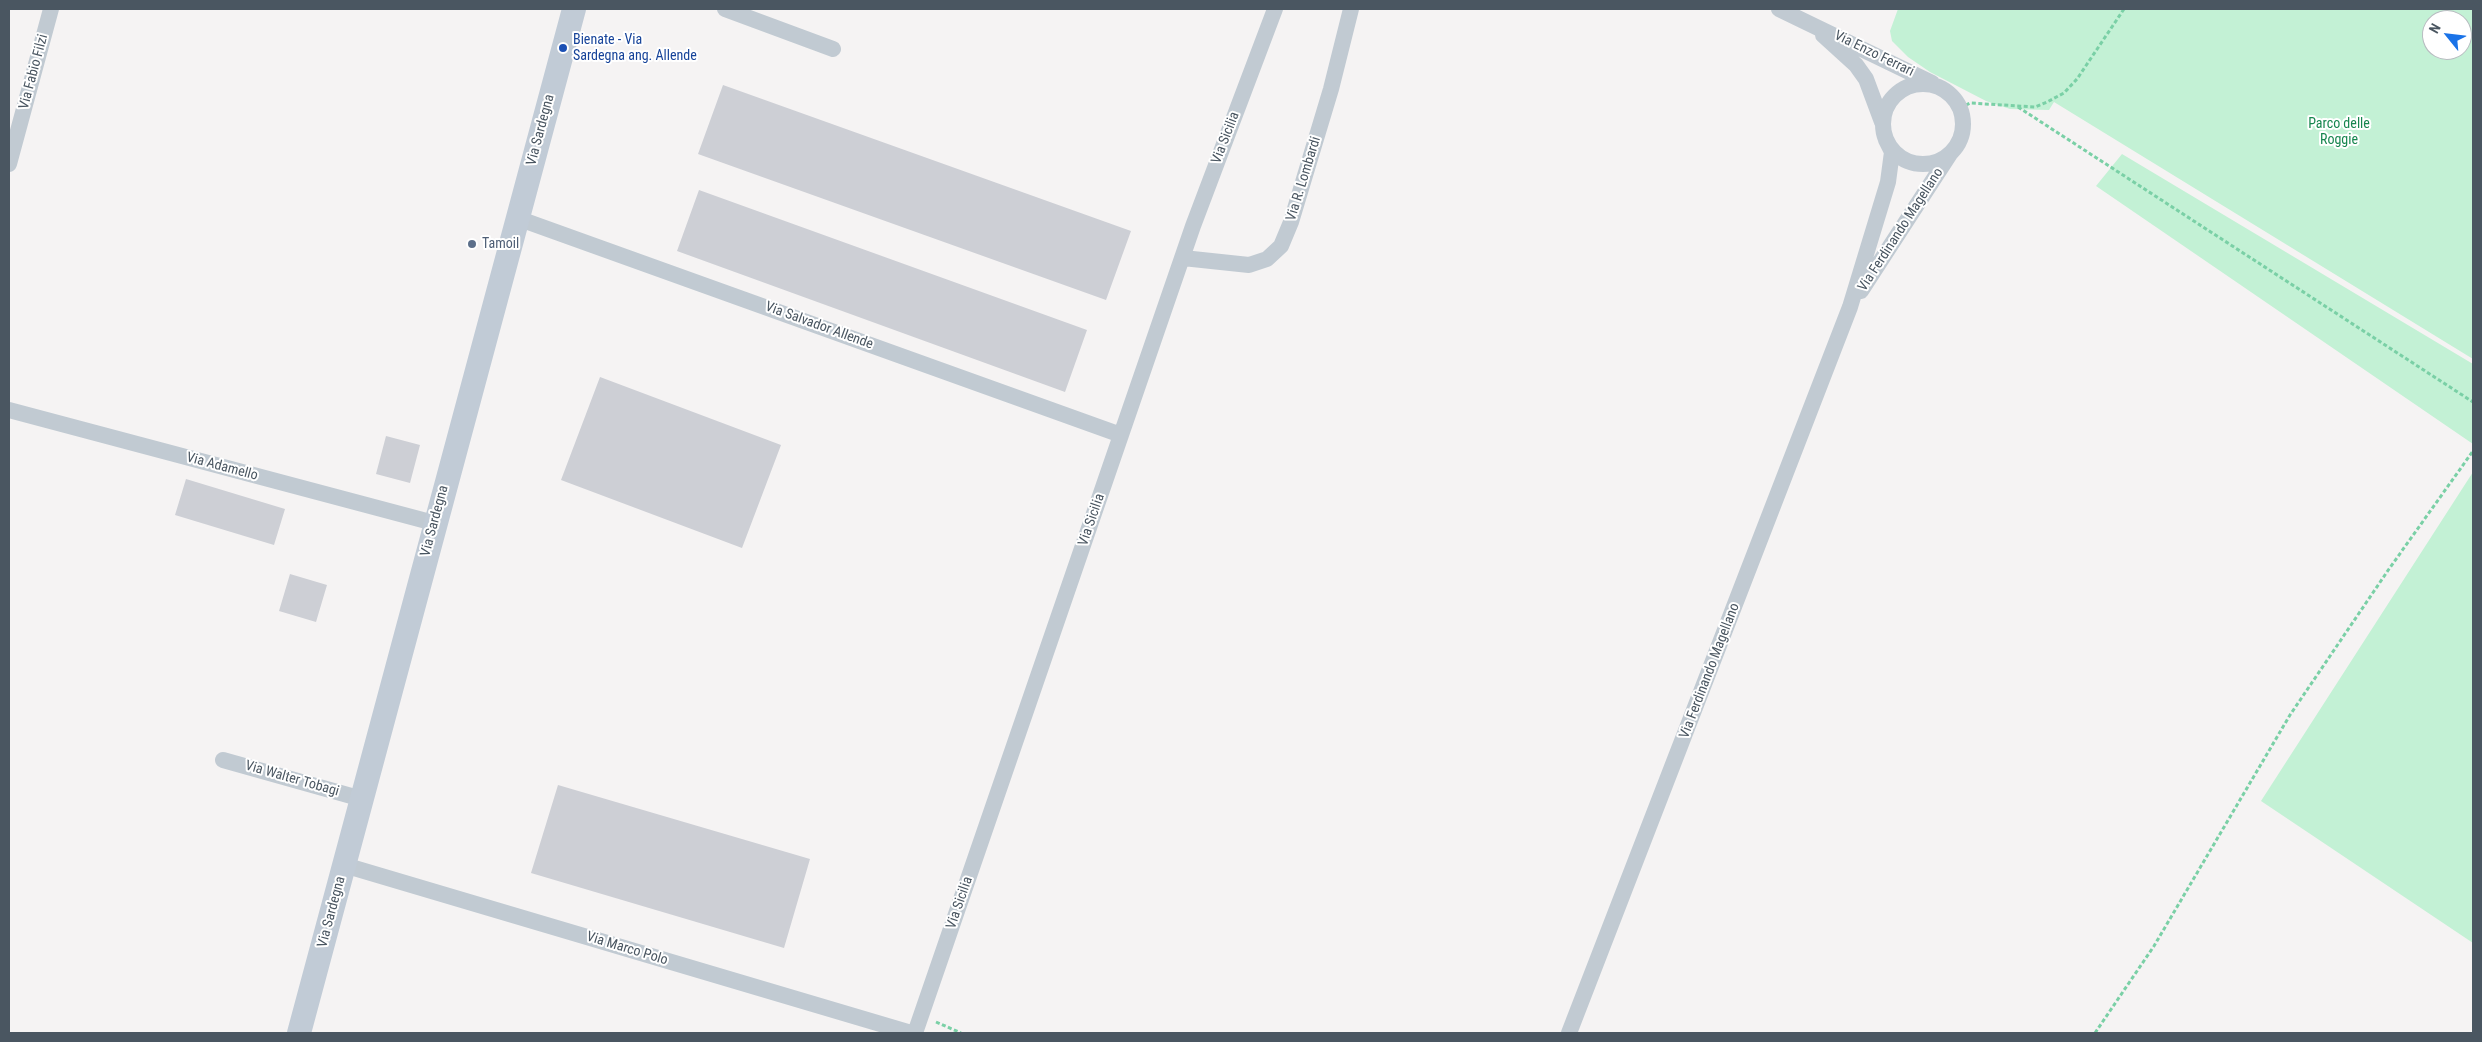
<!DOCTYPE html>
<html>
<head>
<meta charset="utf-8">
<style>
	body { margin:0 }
	#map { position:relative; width:2482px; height:1042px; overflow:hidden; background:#f5f3f3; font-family:"Roboto Condensed",sans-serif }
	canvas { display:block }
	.frame { position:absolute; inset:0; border:10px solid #4a5661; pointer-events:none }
	.north { position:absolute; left:2422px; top:10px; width:50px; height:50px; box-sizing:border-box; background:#fff; border:1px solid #b7bbc0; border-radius:50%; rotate:299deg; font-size:14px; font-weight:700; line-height:20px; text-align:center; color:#4a5661 }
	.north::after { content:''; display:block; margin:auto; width:18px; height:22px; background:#1a73e8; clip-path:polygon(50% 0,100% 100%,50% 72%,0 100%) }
</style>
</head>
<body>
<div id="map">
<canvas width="2482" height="1042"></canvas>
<div class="frame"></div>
<div class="north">N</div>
</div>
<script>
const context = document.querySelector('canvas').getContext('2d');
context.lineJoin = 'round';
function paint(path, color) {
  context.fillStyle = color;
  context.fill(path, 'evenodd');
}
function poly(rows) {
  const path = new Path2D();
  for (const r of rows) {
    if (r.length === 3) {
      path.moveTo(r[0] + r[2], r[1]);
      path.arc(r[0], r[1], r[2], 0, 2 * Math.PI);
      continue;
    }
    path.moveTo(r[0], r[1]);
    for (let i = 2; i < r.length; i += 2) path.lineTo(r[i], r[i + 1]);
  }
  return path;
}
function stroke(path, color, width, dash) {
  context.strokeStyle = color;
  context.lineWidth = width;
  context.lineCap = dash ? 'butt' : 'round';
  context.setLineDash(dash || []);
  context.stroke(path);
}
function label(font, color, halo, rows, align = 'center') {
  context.font = font + ' "Roboto Condensed",sans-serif';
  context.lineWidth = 4;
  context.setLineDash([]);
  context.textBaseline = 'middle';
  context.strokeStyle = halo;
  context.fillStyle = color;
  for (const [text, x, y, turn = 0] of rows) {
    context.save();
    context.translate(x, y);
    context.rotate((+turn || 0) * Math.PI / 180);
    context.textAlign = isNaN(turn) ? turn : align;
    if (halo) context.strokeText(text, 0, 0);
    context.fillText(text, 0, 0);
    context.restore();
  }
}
const green = poly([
	[1898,9,2473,9,2473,359,2054,102,2049,110,2010,109,1986,101,1930,72,1908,57,1892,41,1890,31],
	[2432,20,2462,20,2462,50,2432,50],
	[2122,154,2473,364,2473,444,2096,186],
	[2473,472,2473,943,2261,801]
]);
const building = poly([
	[723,85,1131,231,1106,300,698,154],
	[699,190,1087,330,1065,392,677,251],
	[600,377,781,445,742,548,561,480],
	[386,436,420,445,410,483,376,474],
	[186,479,285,509,274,545,175,515],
	[290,574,327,585,316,622,279,611],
	[558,785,810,859,784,948,531,873]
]);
const path = poly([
	[2018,107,2473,402],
	[1960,108,1970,103,2035,107,2047,102,2064,93,2077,79,2124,9],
	[936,1022,961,1033],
	[2095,1033,2154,946,2290,715,2389,569,2473,451]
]);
const street = poly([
	[725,9,833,49],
	[1779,9,1932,83],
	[1823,35,1856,65,1866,79,1882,122],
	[1923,124,40],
	[9,164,51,9],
	[517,218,1121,435],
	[1183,258,1249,265,1267,259,1281,246,1291,222,1331,89,1351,9],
	[1861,291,1950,154],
	[9,410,434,523],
	[223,760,362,799],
	[344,865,911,1033],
	[915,1033,1193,226,1275,9],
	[1569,1033,1850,307,1888,182,1892,152,1886,140]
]);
const secondary = poly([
	[299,1033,574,9]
]);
const markers = [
	[563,48,5,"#1a4fb4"],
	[472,244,5,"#5c6f8a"]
];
const transitNames = [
	["Bienate - Via",573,40],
	["Sardegna ang. Allende",573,56]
];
const streetNames = [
	["Via Enzo Ferrari",1874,54,26],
	["Via Fabio Filzi",34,72,-75],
	["Via Sardegna",541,130,-75],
	["Via Sicilia",1226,138,-69],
	["Via R. Lombardi",1304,179,-73],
	["Via Ferdinando Magellano",1901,230,-57],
	["Via Salvador Allende",819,326,20],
	["Via Adamello",222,467,15],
	["Via Sicilia",1092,520,-71],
	["Via Sardegna",435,521,-75],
	["Via Ferdinando Magellano",1710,671,-69],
	["Via Walter Tobagi",292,779,16],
	["Via Sicilia",960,903,-71],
	["Via Sardegna",332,912,-75],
	["Via Marco Polo",627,949,17]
];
const parkNames = [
	["Parco delle",2339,124],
	["Roggie",2339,140]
];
const serviceNames = [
	["Tamoil",482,244]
];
paint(green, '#c3f1d5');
paint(building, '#cdcfd5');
stroke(path, '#7ad0a6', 3, [4, 2.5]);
stroke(street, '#c1cad2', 16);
stroke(secondary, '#c1cbd6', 24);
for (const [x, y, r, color] of markers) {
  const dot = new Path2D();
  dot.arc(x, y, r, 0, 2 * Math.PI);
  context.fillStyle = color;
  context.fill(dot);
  stroke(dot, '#fff', 2);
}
label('14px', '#164399', '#fff', transitNames, 'left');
label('14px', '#4a5661', '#fff', streetNames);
label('14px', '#17864f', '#fff', parkNames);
label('14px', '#4e5e75', '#fff', serviceNames, 'left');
</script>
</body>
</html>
